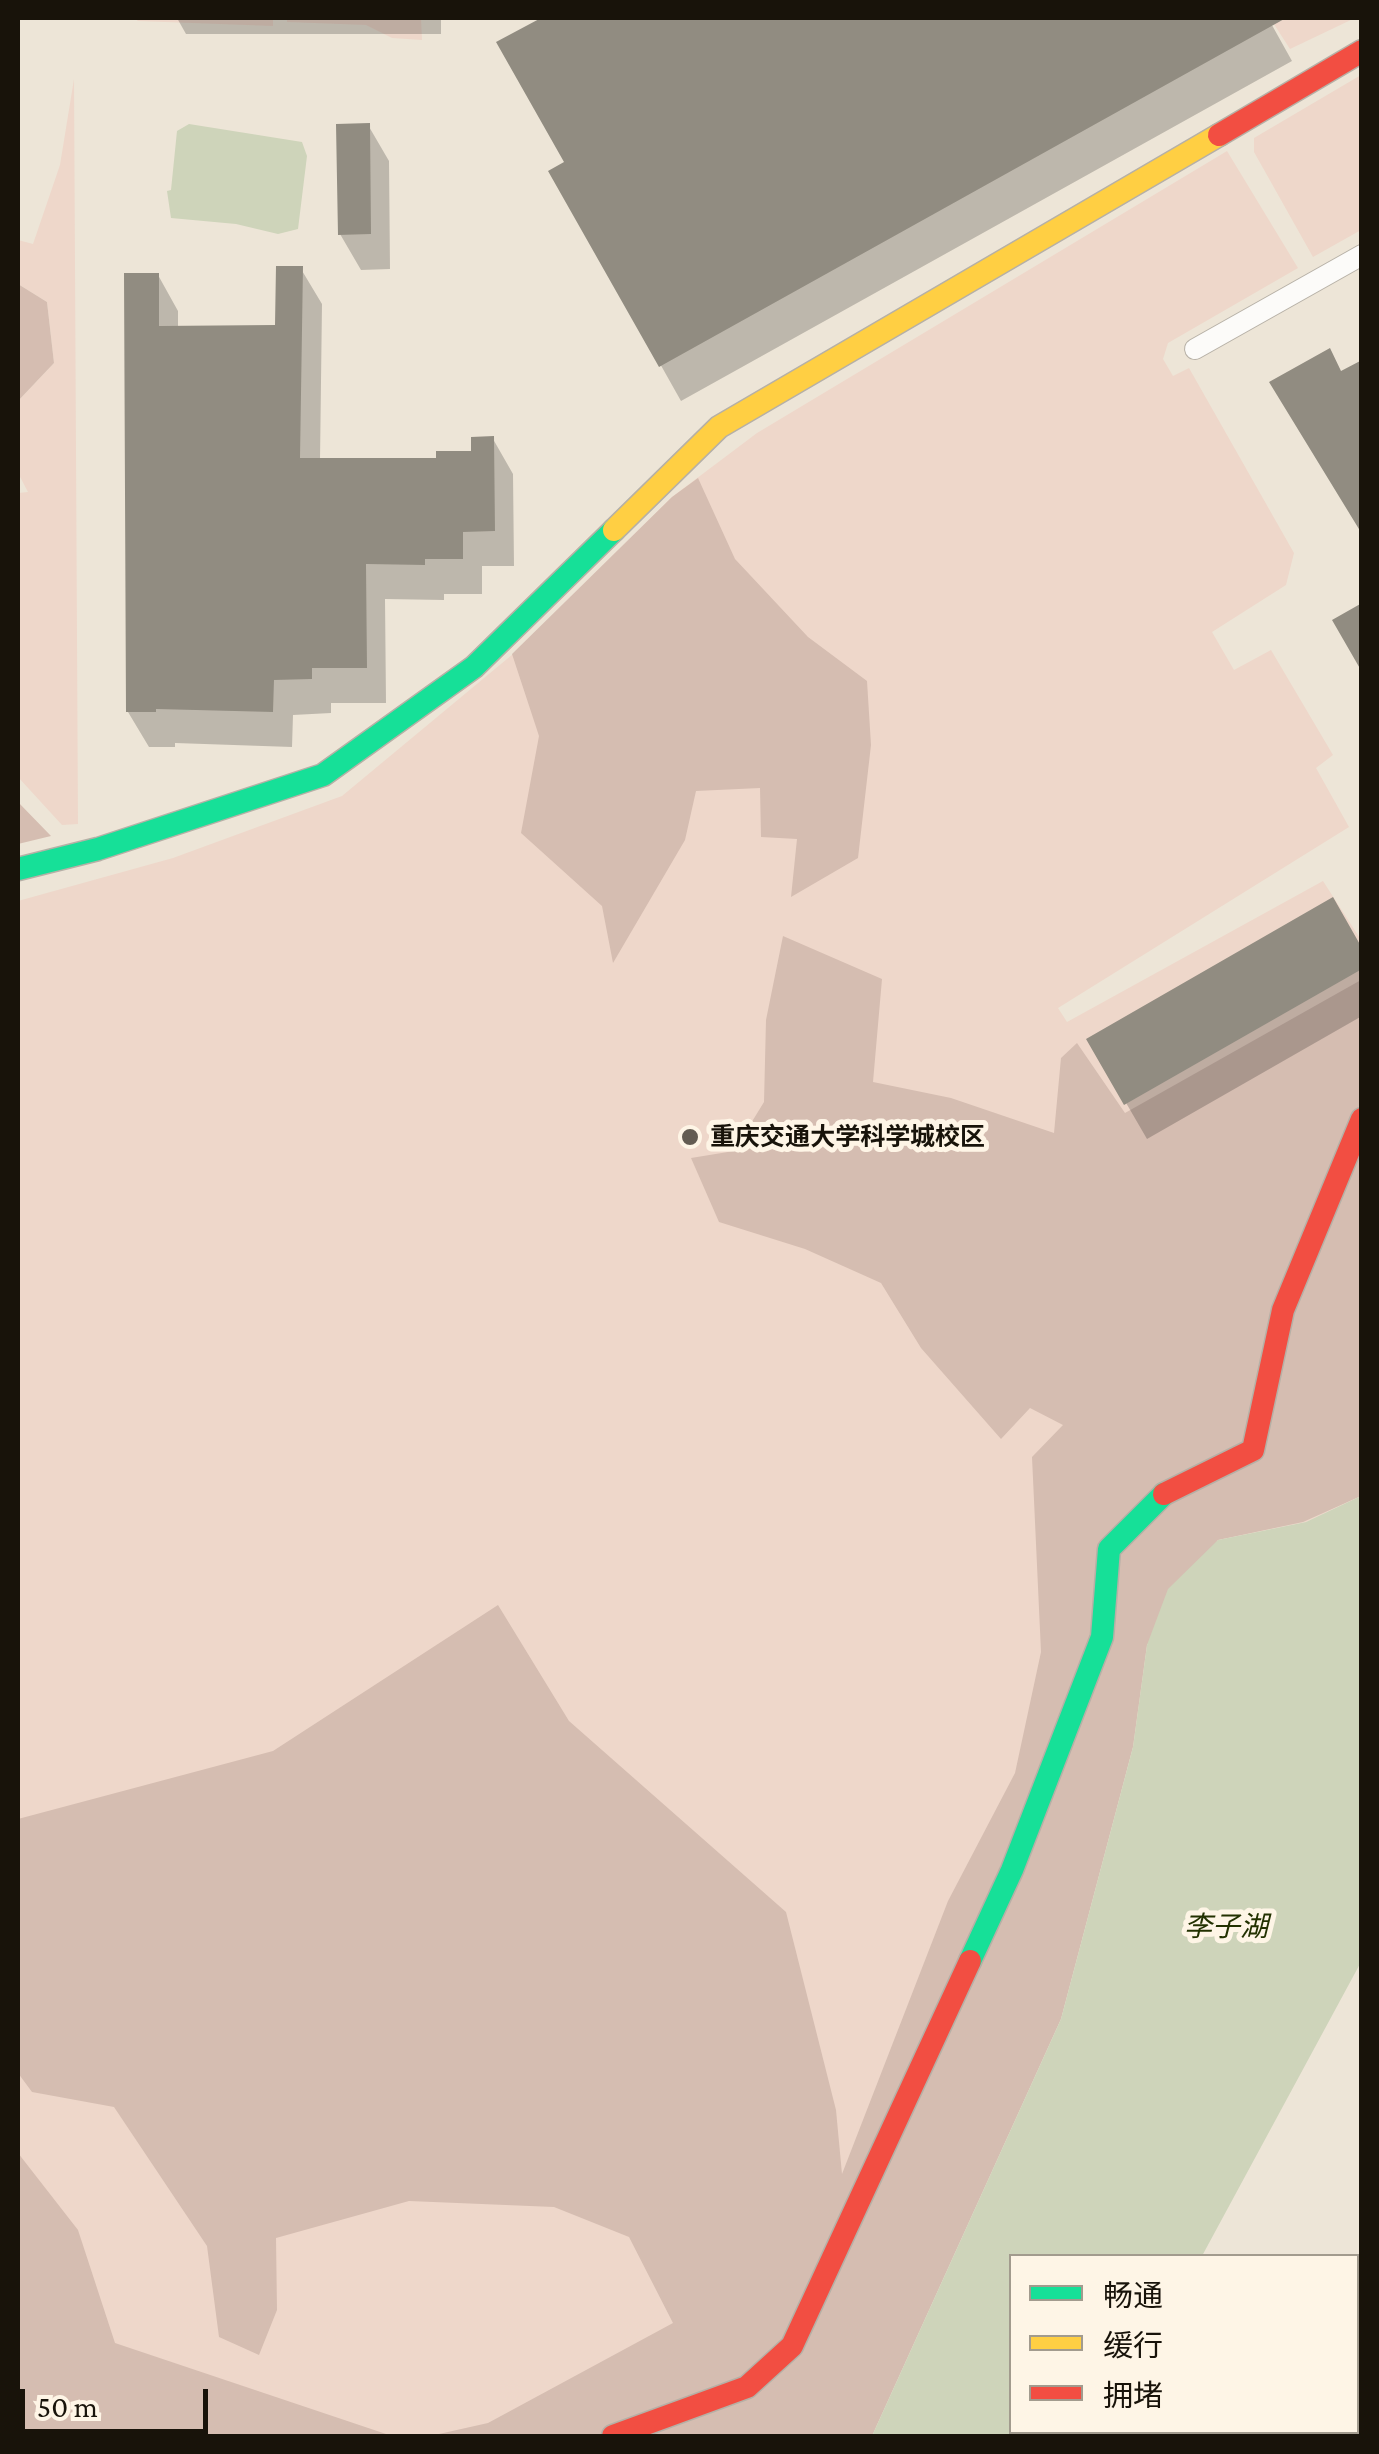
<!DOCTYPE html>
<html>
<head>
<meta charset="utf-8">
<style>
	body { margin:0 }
	#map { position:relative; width:1379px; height:2454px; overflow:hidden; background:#ede5d7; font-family:"Crimson Pro","Noto Sans SC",serif }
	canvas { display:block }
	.frame { position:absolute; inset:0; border:20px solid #18130a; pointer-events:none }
	.legend { position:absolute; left:1009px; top:2254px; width:350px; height:180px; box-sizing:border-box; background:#fef5e6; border:2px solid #a29b8e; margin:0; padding:12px 18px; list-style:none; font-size:30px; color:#18130a }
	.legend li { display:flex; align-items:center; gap:20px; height:50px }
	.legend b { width:50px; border:2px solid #a29b8e }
	.scale { position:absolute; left:20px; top:2389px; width:188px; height:45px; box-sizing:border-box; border:5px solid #18130a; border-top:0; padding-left:12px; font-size:30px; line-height:35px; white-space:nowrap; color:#18130a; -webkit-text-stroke:8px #fef5e6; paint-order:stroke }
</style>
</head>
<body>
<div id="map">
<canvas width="1379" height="2454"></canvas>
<div class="frame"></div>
<ul class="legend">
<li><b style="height:12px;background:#16e098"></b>畅通</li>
<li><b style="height:12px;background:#ffcf43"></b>缓行</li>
<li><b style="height:12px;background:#f24e42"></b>拥堵</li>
</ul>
<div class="scale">50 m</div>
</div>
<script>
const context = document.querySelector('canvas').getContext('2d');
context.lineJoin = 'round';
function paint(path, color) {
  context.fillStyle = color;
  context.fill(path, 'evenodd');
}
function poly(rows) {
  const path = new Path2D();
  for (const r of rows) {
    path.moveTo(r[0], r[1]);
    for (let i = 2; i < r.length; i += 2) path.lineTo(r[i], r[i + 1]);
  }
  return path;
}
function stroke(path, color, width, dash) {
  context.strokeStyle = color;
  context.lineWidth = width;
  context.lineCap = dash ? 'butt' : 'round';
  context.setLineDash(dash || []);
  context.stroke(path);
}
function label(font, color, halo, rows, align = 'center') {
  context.font = font + ' "Crimson Pro","Noto Sans SC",serif';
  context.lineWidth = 10;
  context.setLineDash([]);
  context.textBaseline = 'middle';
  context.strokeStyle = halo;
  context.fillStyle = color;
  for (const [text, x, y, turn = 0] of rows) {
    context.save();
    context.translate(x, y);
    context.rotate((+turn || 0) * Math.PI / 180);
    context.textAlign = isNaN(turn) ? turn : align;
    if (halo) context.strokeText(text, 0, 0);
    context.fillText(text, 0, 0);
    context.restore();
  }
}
const green = poly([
	[134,18,273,18,273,26,138,21],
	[287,18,421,18,422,40,392,38,366,25,287,22],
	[1270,18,1355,18,1290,49],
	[1361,75,1361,230,1313,257,1254,152,1254,138],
	[74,79,78,824,62,825,18,777,18,493,28,492,18,473,18,401,54,363,47,302,18,284,18,240,33,244,60,165],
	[1227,151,1298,268,1168,343,1163,359,1173,376,1189,368,1294,553,1286,585,1212,632,1234,670,1271,650,1333,755,1316,768,1349,827,1058,1008,1067,1022,1323,881,1361,940,1361,1496,1306,1522,1218,1540,1147,1645,1133,1747,872,2436,18,2436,18,901,173,858,342,796,513,654,672,497,757,433]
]);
const forest = poly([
	[18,284,47,302,54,363,18,401],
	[698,478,735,559,808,637,867,681,871,745,858,858,791,897,797,839,761,837,760,788,696,791,685,840,613,963,602,906,521,833,539,736,512,654,672,497],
	[18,802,51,836,18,844],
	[783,936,882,979,873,1082,951,1098,1054,1133,1061,1058,1077,1043,1125,1113,1361,980,1361,1496,1303,1522,1218,1540,1147,1645,1133,1747,1061,2019,872,2436,430,2436,488,2423,673,2323,629,2237,554,2207,409,2201,276,2238,277,2310,259,2355,219,2337,207,2246,114,2107,32,2092,18,2073,18,1819,273,1751,498,1605,569,1721,786,1912,836,2110,842,2174,948,1901,1015,1773,1041,1652,1032,1457,1063,1425,1030,1408,1001,1439,921,1348,881,1283,805,1249,719,1222,691,1158,734,1151,764,1102,766,1020],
	[18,2153,78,2230,115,2343,392,2436,18,2436]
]);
const water = poly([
	[189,124,302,142,307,156,298,229,278,234,236,224,171,218,167,191,171,190,177,131],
	[1361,1496,1361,1962,1202,2256,1012,2256,1012,2432,1131,2432,1130,2436,872,2436,1061,2019,1133,1747,1147,1645,1168,1589,1218,1540,1306,1522]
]);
const shadow = poly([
	[177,18,441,18,441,34,186,34],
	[546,18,1106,18,1111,27,1127,18,1268,18,1292,61,681,401,552,172,567,163,500,43],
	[368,125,389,161,390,269,361,270,340,234],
	[301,269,322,304,320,460,438,461,473,453,493,439,513,474,514,566,482,566,482,594,444,594,444,600,385,599,386,703,331,703,331,713,293,715,292,747,175,743,175,747,149,747,128,712,158,275,178,311,178,328,278,328],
	[1362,952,1362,1016,1147,1139,1089,1039]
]);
const building = poly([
	[541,18,1286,18,659,367,548,171,564,162,496,42],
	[370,123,371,234,338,235,336,124],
	[276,266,303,266,300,458,436,458,436,451,471,451,471,437,494,436,495,531,463,532,463,559,425,559,425,565,366,564,367,668,312,668,312,679,274,680,273,712,156,709,156,712,126,712,124,273,159,273,159,326,275,325],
	[1330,348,1341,371,1362,360,1362,534,1269,382],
	[1362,603,1362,672,1332,620],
	[1333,897,1362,948,1362,969,1124,1105,1086,1039]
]);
const street = poly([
	[1195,349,1362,255]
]);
const fast = poly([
	[18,869,98,849,323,775,474,667,614,530],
	[970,1961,1012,1870,1102,1637,1109,1549,1164,1494]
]);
const slow = poly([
	[614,530,719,427,1219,135]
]);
const jam = poly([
	[1219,135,1362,51],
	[1164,1494,1253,1450,1283,1310,1362,1119],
	[613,2436,747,2387,792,2346,970,1961]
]);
const markers = [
	[690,1137,10,"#635c52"]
];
const poiNames = [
	["重庆交通大学科学城校区",710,1137]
];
const waterNames = [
	["李子湖",1226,1927]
];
paint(green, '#eed7ca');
paint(forest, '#d5bdb1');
paint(water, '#ced4ba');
paint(shadow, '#0003');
paint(building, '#918c81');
stroke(street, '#b6b0a6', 22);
stroke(fast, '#b6b0a6', 25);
stroke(slow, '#b6b0a6', 25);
stroke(jam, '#b6b0a6', 25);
stroke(street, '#fcfbf9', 20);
stroke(fast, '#16e098', 22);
stroke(slow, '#ffcf43', 22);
stroke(jam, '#f24e42', 22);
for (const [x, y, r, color] of markers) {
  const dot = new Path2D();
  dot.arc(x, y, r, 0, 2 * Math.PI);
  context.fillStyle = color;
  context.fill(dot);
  stroke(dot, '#fef5e6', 4);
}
label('bold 25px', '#18130a', '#fef5e6', poiNames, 'left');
label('italic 28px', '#223100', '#fef5e6', waterNames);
</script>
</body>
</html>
